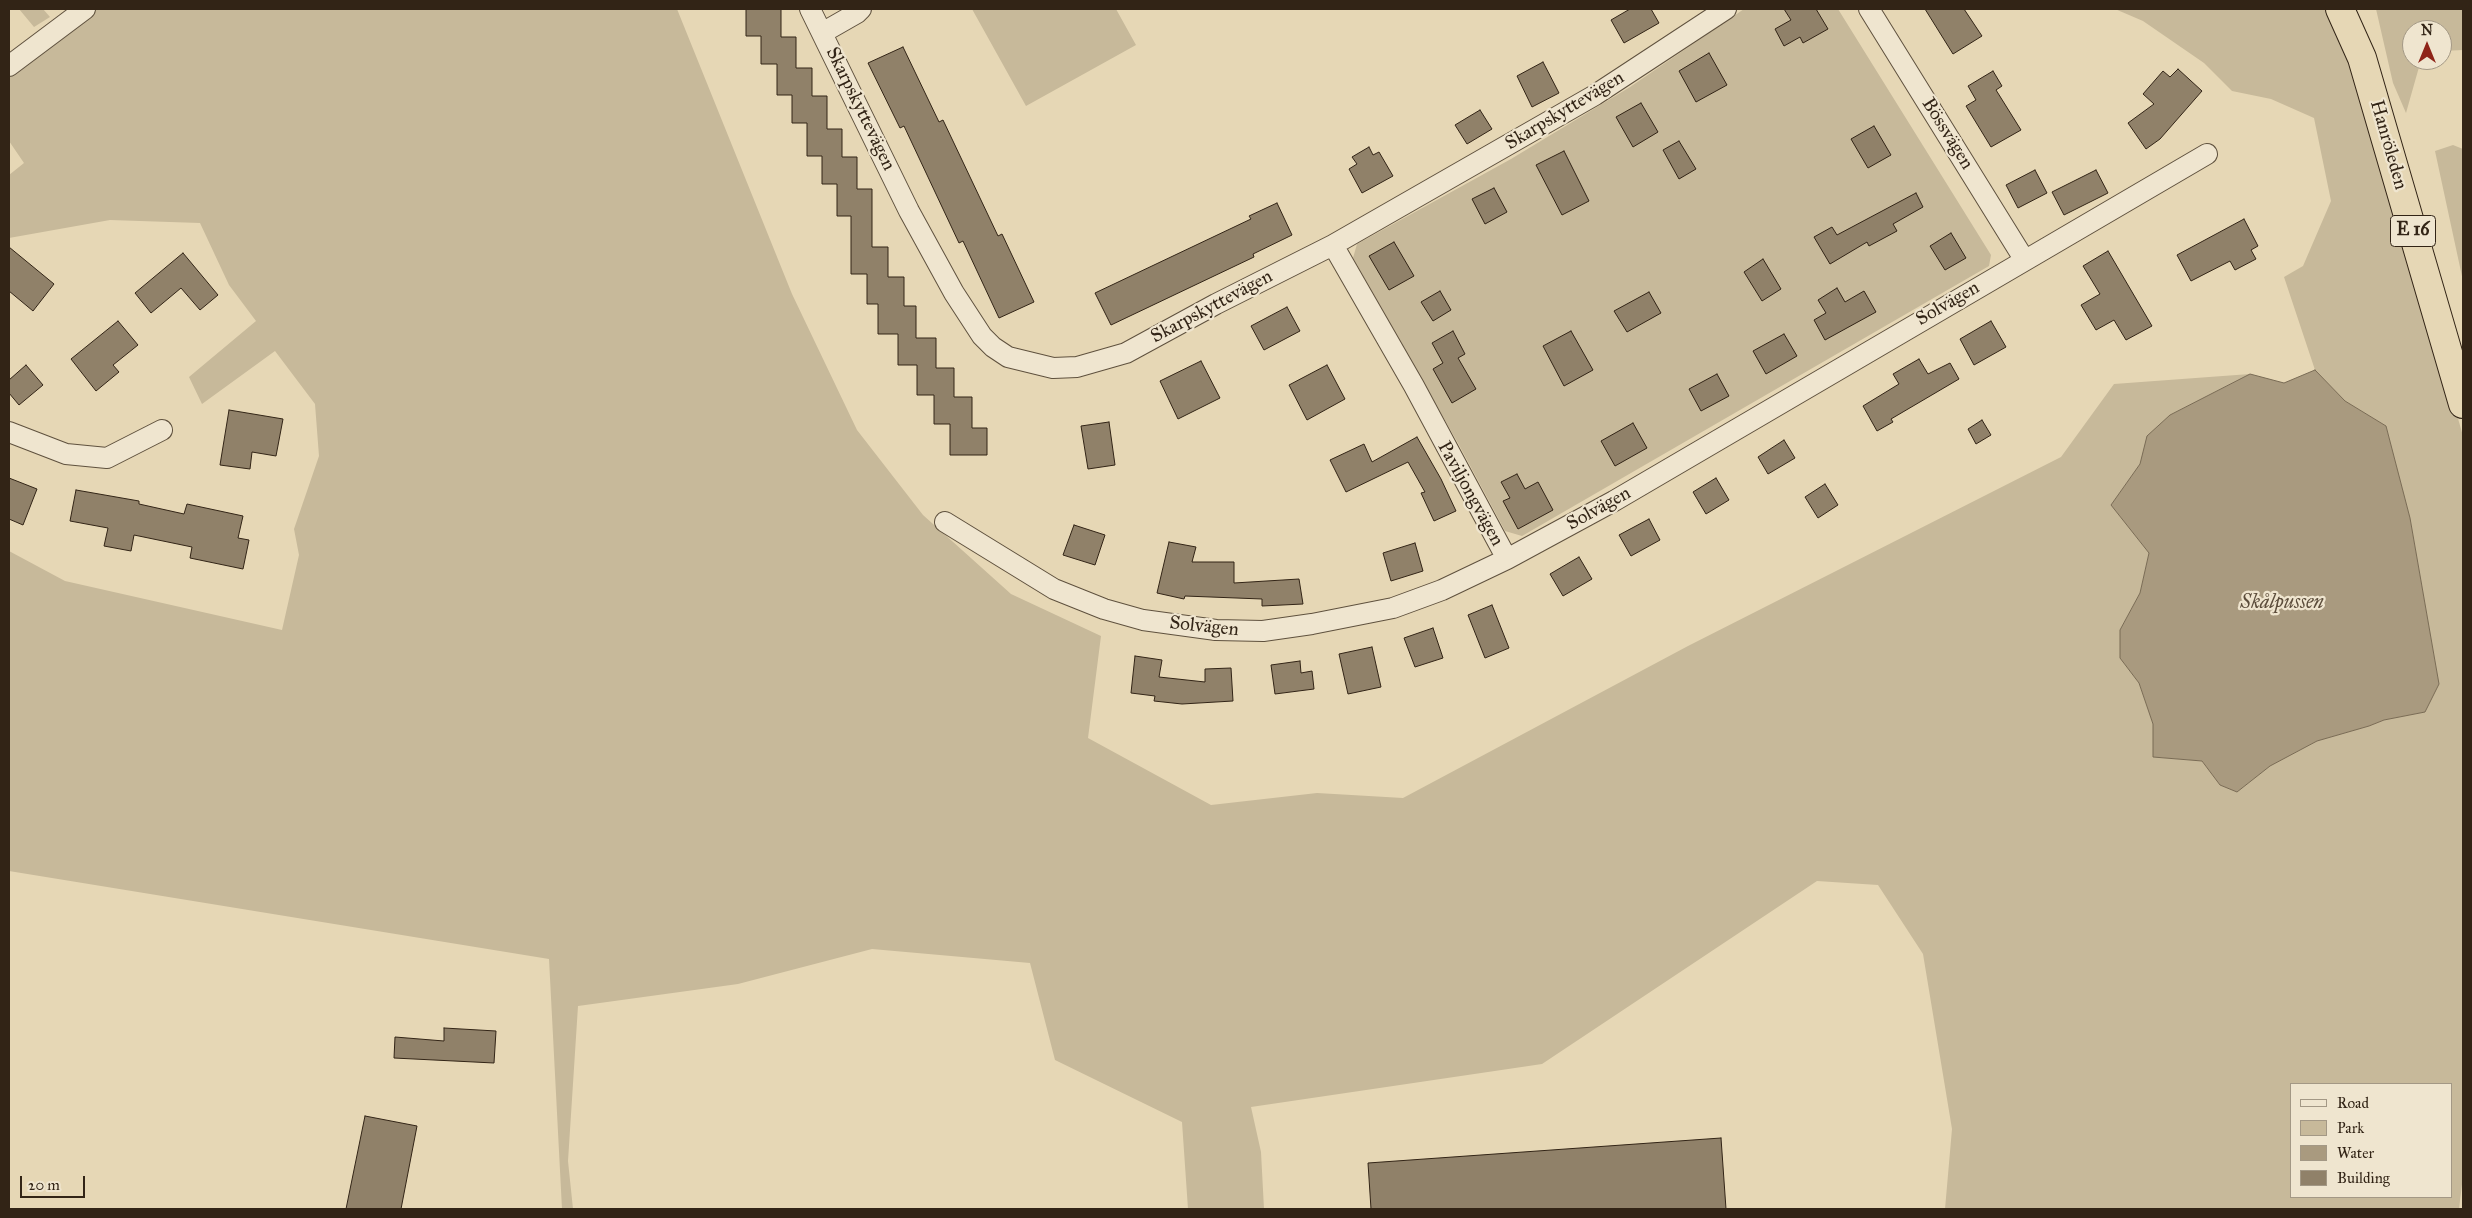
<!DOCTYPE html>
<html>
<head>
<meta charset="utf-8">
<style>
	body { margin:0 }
	#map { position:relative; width:2472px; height:1218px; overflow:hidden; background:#e6d7b5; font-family:"IM FELL Great Primer",serif }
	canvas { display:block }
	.frame { position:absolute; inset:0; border:10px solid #322416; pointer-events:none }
	.legend { position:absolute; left:2290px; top:1083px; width:162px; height:115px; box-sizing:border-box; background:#efe5cf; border:1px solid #a39885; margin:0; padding:6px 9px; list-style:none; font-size:15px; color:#322416 }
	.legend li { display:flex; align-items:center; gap:10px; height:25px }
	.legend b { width:25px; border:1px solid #a39885 }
	.north { position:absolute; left:2402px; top:20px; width:50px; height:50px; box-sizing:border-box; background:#efe5cf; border:1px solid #a39885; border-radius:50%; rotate:0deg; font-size:14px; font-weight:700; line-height:20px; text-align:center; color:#322416 }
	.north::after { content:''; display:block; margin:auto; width:18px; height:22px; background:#8f2418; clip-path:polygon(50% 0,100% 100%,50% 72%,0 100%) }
	.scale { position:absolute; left:20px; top:1176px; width:65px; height:22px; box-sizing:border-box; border:2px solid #322416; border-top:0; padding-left:6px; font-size:15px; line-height:18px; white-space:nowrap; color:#322416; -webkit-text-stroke:4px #efe5cf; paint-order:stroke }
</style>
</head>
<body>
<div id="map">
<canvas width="2472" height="1218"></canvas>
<div class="frame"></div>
<ul class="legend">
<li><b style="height:6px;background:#efe5cf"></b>Road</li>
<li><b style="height:14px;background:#c7b99a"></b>Park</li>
<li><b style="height:14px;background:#a99a7f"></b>Water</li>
<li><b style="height:14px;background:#908169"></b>Building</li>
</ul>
<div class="north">N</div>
<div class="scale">20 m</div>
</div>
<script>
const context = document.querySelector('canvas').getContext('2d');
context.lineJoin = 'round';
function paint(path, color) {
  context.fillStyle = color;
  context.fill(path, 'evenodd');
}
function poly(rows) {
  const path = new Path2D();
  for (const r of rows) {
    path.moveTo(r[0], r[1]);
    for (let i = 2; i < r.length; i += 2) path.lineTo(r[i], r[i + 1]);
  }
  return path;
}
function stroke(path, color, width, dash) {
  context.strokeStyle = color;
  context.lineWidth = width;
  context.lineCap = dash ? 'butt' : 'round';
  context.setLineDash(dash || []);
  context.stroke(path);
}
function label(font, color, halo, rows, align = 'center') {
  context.font = font + ' "IM FELL Great Primer",serif';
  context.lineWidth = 4.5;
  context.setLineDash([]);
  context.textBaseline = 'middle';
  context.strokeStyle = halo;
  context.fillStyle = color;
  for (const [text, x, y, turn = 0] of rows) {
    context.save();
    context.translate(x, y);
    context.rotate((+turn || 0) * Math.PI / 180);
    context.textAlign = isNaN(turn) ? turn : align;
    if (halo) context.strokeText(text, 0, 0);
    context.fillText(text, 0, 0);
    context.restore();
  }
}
const green = poly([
	[19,9,43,9,50,17,34,27],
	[94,9,677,9,792,294,857,430,923,515,1011,594,1101,636,1088,738,1211,805,1317,793,1403,798,1688,646,2061,457,2114,384,2250,374,2170,415,2148,436,2140,464,2111,505,2149,553,2140,593,2120,630,2120,658,2139,683,2153,724,2153,757,2202,761,2220,785,2237,792,2270,766,2317,741,2369,726,2384,720,2425,712,2439,684,2410,518,2386,426,2345,401,2315,370,2284,277,2303,266,2331,201,2314,118,2271,99,2232,91,2204,63,2143,21,2115,9,2341,9,2463,436,2463,1176,2459,1209,1945,1209,1952,1129,1923,954,1878,885,1817,881,1542,1064,1251,1107,1261,1152,1264,1209,1188,1209,1182,1122,1055,1060,1030,963,872,949,738,984,578,1006,568,1161,573,1209,562,1209,549,959,9,871,9,551,65,581,282,630,299,555,294,529,319,456,315,404,275,351,202,404,189,377,256,321,229,285,200,223,110,220,9,238,9,175,24,163,9,141,9,73],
	[2291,1084,2451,1084,2451,1197,2291,1197],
	[972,9,1116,9,1136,45,1026,106],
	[1744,9,1838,9,1991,255,1989,266,1522,536,1505,531,1459,445,1353,258,1357,244,1511,159,1630,87],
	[2376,9,2463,9,2463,50,2442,51,2442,30,2412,30,2412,60,2421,60,2406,113,2393,83],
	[2453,145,2463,149,2463,281,2435,151]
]);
const water = poly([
	[2315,370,2345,401,2386,426,2410,518,2439,684,2425,712,2384,720,2369,726,2317,741,2270,766,2237,792,2220,785,2202,761,2153,757,2153,724,2139,683,2120,658,2120,630,2140,593,2149,553,2111,505,2140,464,2147,436,2170,415,2250,374,2284,383,2315,370]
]);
const building = poly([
	[746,9,781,9,781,37,796,37,796,68,812,68,812,96,827,96,827,129,842,129,842,157,857,157,857,189,872,189,872,247,888,247,888,277,904,277,904,306,916,306,916,338,936,338,936,368,954,368,954,397,972,397,972,428,987,428,987,455,950,455,950,424,934,424,934,395,917,395,917,365,898,365,898,334,878,334,878,304,867,304,867,274,851,274,851,216,837,216,837,184,822,184,822,156,807,156,807,123,792,123,792,95,777,95,777,64,761,64,761,36,746,36,746,9],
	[1630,9,1651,9,1659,23,1624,43,1611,20,1630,9],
	[1784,9,1816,9,1828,29,1803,43,1800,37,1784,46,1775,29,1791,20,1784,9],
	[1925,9,1964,9,1982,36,1953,54,1925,9],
	[903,47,939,122,943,120,998,236,1002,234,1034,302,999,318,963,241,959,243,904,126,900,128,868,63,903,47],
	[1709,53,1727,85,1696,102,1679,71,1709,53],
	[1543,62,1559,93,1532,107,1517,76,1543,62],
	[2178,69,2202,91,2160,139,2146,149,2128,123,2154,104,2143,94,2163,71,2170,77,2178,69],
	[1993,71,2002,86,1996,90,2021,130,1991,147,1966,106,1976,100,1968,86,1993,71],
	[1641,103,1658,132,1633,147,1616,117,1641,103],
	[1480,110,1492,129,1467,144,1455,125,1480,110],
	[1874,126,1891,155,1868,168,1851,139,1874,126],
	[1679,141,1696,169,1679,179,1663,150,1679,141],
	[1369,147,1373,155,1379,152,1393,176,1362,193,1349,169,1357,164,1352,157,1369,147],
	[1564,151,1589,201,1562,215,1536,165,1564,151],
	[2035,170,2047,193,2018,208,2006,185,2035,170],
	[2096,170,2108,193,2064,215,2052,192,2096,170],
	[1494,188,1507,212,1485,224,1472,199,1494,188],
	[1916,193,1923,207,1893,224,1897,231,1869,246,1867,242,1830,264,1814,237,1832,227,1837,235,1916,193],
	[1277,203,1292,235,1253,254,1254,257,1111,325,1095,293,1251,219,1249,216,1277,203],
	[2244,219,2258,246,2251,250,2256,259,2235,270,2230,261,2191,281,2177,255,2244,219],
	[1951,233,1966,258,1945,270,1930,246,1951,233],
	[1394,242,1414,276,1389,290,1369,256,1394,242],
	[9,247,54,284,33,311,9,291,9,247],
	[2108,251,2152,326,2126,340,2114,320,2096,330,2081,305,2100,294,2083,266,2108,251],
	[183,253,218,295,200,310,181,288,151,313,135,293,183,253],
	[1763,259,1781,289,1762,301,1744,272,1763,259],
	[1837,288,1845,302,1864,291,1876,312,1825,340,1814,320,1826,313,1818,300,1837,288],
	[1440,291,1451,310,1433,321,1421,302,1440,291],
	[1649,292,1661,313,1627,332,1614,311,1649,292],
	[1287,307,1300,331,1264,350,1251,326,1287,307],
	[118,321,138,345,113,365,119,372,96,391,71,359,118,321],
	[1991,321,2006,347,1974,365,1960,339,1991,321],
	[1453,331,1465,354,1458,358,1476,389,1452,403,1433,369,1443,363,1432,343,1453,331],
	[1571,331,1593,370,1564,386,1543,346,1571,331],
	[1784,334,1797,356,1766,374,1753,351,1784,334],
	[1919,359,1928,374,1950,363,1959,379,1891,419,1893,422,1877,431,1863,406,1899,384,1893,374,1919,359],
	[1201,361,1220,398,1178,419,1160,381,1201,361],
	[26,365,43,385,19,405,9,393,9,380,26,365],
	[1327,365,1345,399,1307,420,1289,385,1327,365],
	[1717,374,1729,396,1701,411,1689,389,1717,374],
	[229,410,283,419,276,456,252,452,250,469,220,465,229,410],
	[1982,420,1991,435,1976,444,1968,429,1982,420],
	[1109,422,1115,465,1088,469,1081,426,1109,422],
	[1633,423,1647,448,1615,466,1601,441,1633,423],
	[1417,437,1441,479,1456,511,1434,521,1421,493,1425,492,1408,462,1346,492,1330,460,1364,444,1372,462,1417,437],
	[1784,440,1795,458,1768,474,1758,457,1784,440],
	[1517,474,1525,489,1538,482,1553,510,1518,529,1503,501,1510,498,1501,482,1517,474],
	[9,478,37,489,23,525,9,519,9,478],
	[1716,478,1729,500,1706,514,1693,492,1716,478],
	[1825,484,1838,505,1818,518,1805,497,1825,484],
	[76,490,139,501,139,504,184,514,187,504,243,516,238,538,249,540,243,569,190,558,192,547,134,535,131,551,104,546,108,528,70,521,76,490],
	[1649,519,1660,540,1631,556,1619,535,1649,519],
	[1074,525,1105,535,1095,565,1063,555,1074,525],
	[1169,542,1196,547,1192,562,1234,562,1234,583,1299,579,1303,604,1262,606,1262,599,1185,596,1184,599,1157,593,1169,542],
	[1415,543,1423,571,1391,581,1383,553,1415,543],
	[1579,557,1592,579,1563,596,1550,574,1579,557],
	[1492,605,1509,648,1485,658,1468,615,1492,605],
	[1433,628,1443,658,1415,667,1404,638,1433,628],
	[1372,647,1381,687,1348,694,1339,654,1372,647],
	[1135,656,1162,660,1159,677,1205,682,1205,669,1231,668,1233,701,1182,704,1154,701,1155,696,1131,693,1135,656],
	[1300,661,1301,673,1312,671,1314,689,1275,694,1271,665,1300,661],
	[444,1028,496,1031,494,1063,394,1058,395,1037,444,1041,444,1028],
	[365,1116,417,1126,401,1209,346,1209,365,1116],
	[1721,1138,1726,1209,1371,1209,1368,1163,1721,1138]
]);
const minor = poly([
	[810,9,909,211,954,293,982,336,993,347,1008,357,1053,368,1077,367,1126,353,1216,304,1333,245,1595,95,1726,9],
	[1869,9,2024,259],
	[822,33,857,13,861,9],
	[9,66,85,9],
	[1333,245,1414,386,1507,559],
	[9,432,66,454,107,458,162,430],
	[945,522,1054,589,1104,609,1143,620,1216,630,1263,631,1312,624,1393,608,1442,590,1507,559,1614,501,2207,154]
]);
const trunk = poly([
	[2340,9,2362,58,2463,404]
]);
const shields = [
	[2413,231,45]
];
const shieldNames = [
	["E 16",2413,231]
];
const streetNames = [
	["Skarpskyttevägen",860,109,64],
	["Skarpskyttevägen",1565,111,-31],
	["Bössvägen",1947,134,58],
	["Hanröleden",2388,145,74],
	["Solvägen",1948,304,-30],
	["Skarpskyttevägen",1212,307,-28],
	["Paviljongvägen",1470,494,61],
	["Solvägen",1599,509,-29],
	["Solvägen",1204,627,6]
];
const waterNames = [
	["Skålpussen",2282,603]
];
paint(green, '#c7b99a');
paint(water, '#a99a7f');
stroke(water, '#796b55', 1);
paint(building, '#908169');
stroke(building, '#322416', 1);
stroke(minor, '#5f513e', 22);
stroke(trunk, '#322416', 30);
stroke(minor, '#efe5cf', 20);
stroke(trunk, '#e6d7b5', 28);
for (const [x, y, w] of shields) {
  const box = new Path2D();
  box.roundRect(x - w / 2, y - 15.5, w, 31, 4);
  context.fillStyle = '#efe5cf';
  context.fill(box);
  stroke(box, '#322416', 1);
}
label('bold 18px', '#322416', null, shieldNames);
label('19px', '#322416', '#efe5cf', streetNames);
label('italic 20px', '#5c4d3b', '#efe5cf', waterNames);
</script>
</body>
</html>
